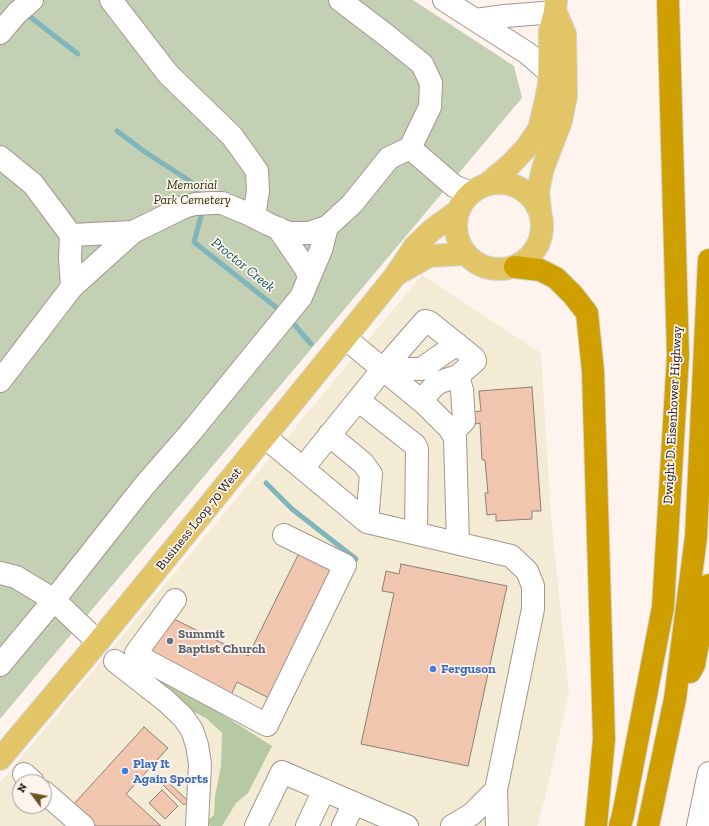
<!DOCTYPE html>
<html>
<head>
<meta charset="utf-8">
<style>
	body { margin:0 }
	#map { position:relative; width:709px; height:826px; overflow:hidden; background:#fef3ed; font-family:"Zilla Slab",serif }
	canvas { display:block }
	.north { position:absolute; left:12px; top:774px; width:40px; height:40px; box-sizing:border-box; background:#fef3ed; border:1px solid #a29995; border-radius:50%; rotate:302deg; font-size:11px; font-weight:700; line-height:16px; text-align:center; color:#171310 }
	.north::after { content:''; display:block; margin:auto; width:14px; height:18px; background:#675422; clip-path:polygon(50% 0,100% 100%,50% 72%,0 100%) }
</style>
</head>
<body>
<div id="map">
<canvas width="709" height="826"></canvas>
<div class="north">N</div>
</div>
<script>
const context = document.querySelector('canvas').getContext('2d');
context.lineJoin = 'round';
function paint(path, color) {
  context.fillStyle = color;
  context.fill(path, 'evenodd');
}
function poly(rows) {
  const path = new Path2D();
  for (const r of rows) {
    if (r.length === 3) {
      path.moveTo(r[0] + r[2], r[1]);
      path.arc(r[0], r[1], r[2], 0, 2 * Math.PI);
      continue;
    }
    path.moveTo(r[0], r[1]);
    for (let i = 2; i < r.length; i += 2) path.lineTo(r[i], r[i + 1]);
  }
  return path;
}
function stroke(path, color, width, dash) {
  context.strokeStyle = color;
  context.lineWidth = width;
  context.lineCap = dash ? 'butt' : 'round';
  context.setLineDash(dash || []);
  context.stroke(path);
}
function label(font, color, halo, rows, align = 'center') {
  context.font = font + ' "Zilla Slab",serif';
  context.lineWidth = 3.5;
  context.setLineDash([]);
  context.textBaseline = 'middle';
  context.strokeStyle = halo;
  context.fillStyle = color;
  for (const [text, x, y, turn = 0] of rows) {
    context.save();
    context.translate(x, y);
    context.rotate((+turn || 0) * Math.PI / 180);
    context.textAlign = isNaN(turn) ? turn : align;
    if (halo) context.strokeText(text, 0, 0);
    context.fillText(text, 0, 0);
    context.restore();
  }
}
const commercial = poly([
	[422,275,541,353,551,518,569,692,544,802,537,826,0,826,0,783],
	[20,782,44,782,44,806,20,806]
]);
const green = poly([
	[0,0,413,0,514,66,522,98,0,719]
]);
const forest = poly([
	[146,666,272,746,248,793,236,803,222,826,210,826,207,821,214,815,215,796,221,766,222,733,206,718,188,709,176,694,144,672]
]);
const stream = poly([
	[25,13,78,54],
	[117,131,145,152,190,181,196,190,198,199],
	[200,209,201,216,194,242,282,312],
	[293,323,311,344],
	[266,483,292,509,356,559]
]);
const building = poly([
	[532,387,541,511,532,511,532,519,496,521,496,514,487,515,485,493,488,493,485,460,482,460,480,423,475,424,474,412,481,411,479,391,532,387],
	[301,549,338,568,273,700,237,682,230,697,148,656,168,616,248,656,301,549],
	[401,564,507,586,468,766,361,744,394,593,382,591,386,571,399,574,401,564],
	[144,727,168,748,126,794,161,826,96,826,73,805,144,727],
	[167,781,188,801,184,805,163,785,167,781],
	[162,790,178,806,165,819,149,803,162,790]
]);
const minor = poly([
	[111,0,168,74,232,136,257,171,258,191,254,217],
	[444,0,527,53,549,72],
	[475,20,505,16,555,12],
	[0,33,17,13,32,0],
	[410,148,454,186,471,193],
	[0,157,33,184,71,235,70,258,72,287],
	[71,235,133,232],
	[309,278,321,250,327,227],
	[345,338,425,404,450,429,455,438,458,543],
	[383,369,421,369,457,344],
	[0,381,72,287,133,232,184,207,195,204,213,203,222,203,251,215,268,224,289,233,309,233,327,227,352,204,389,158,410,148,430,107,431,83,422,64,386,35,340,0],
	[358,400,415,445,417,449,416,533],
	[452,433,464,421,462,390,458,376],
	[329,435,363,463,371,474,367,522],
	[265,437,367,522,511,556,527,571,533,586,533,609,496,790,497,826],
	[303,468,383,369,425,321,429,322,433,325,474,358,475,361,458,376,440,382,435,385,421,401],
	[0,573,16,577,54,600,98,642],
	[175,600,136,653,147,661,267,725,345,565,284,535],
	[115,661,166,701,183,717,192,730,197,745,200,764,197,826],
	[0,665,54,600,144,486,191,432,301,297,309,278,306,269,278,228],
	[24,774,33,782],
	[44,792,83,826],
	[256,826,282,772,407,826],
	[307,826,324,790],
	[343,826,354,803],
	[452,826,472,814,496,790],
	[698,826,709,773]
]);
const major = poly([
	[499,226,43],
	[486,185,510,165,527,147,539,129,546,100,549,84,550,32,555,12,556,0],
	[540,210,538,191,543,168,561,121,566,96,565,34,556,13],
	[399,273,429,256,465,254],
	[0,759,98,642,345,338,395,276,415,246,432,230,458,211]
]);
const highway = poly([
	[515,267,540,270,556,278,573,295,587,313,593,371,604,739,596,826],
	[690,672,694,665,709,585],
	[620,826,623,815,663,607,678,356,668,0],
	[648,826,675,699,696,537,709,260]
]);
const markers = [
	[170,641,4,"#6b7280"],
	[433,669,4,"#3f7fe0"],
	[125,771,4,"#3f7fe0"]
];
const parkNames = [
	["Memorial",192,185],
	["Park Cemetery",192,200]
];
const streetNames = [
	["Dwight D. Eisenhower Highway",673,415,-87],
	["Business Loop 70 West",199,519,-51]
];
const worshipNames = [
	["Summit",178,634],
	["Baptist Church",178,649]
];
const shopNames = [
	["Ferguson",441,669],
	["Play It",133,764],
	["Again Sports",133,779]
];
const waterNames = [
	["Proctor Creek",243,265,39]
];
paint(commercial, '#f4ebd5');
paint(green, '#c3d0b4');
paint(forest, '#b7c9a2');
stroke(stream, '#7fb5bb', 5);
paint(building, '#f0c6af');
stroke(building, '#8d8079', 1);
stroke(minor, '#a3968f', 24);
stroke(major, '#d5d5d4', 24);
stroke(highway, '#d5d5d4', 24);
stroke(minor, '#fff', 22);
stroke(major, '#e2c566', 22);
stroke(highway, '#cf9f00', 22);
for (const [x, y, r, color] of markers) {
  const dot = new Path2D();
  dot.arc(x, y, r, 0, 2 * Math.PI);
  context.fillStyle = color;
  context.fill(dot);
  stroke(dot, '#fef3ed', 1.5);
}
label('italic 13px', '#28390d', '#fef3ed', parkNames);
label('13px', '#171310', '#fef3ed', streetNames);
label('bold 13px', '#5b616d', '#fef3ed', worshipNames, 'left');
label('bold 13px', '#366cbe', '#fef3ed', shopNames, 'left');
label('italic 14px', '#095960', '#fef3ed', waterNames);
</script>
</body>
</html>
